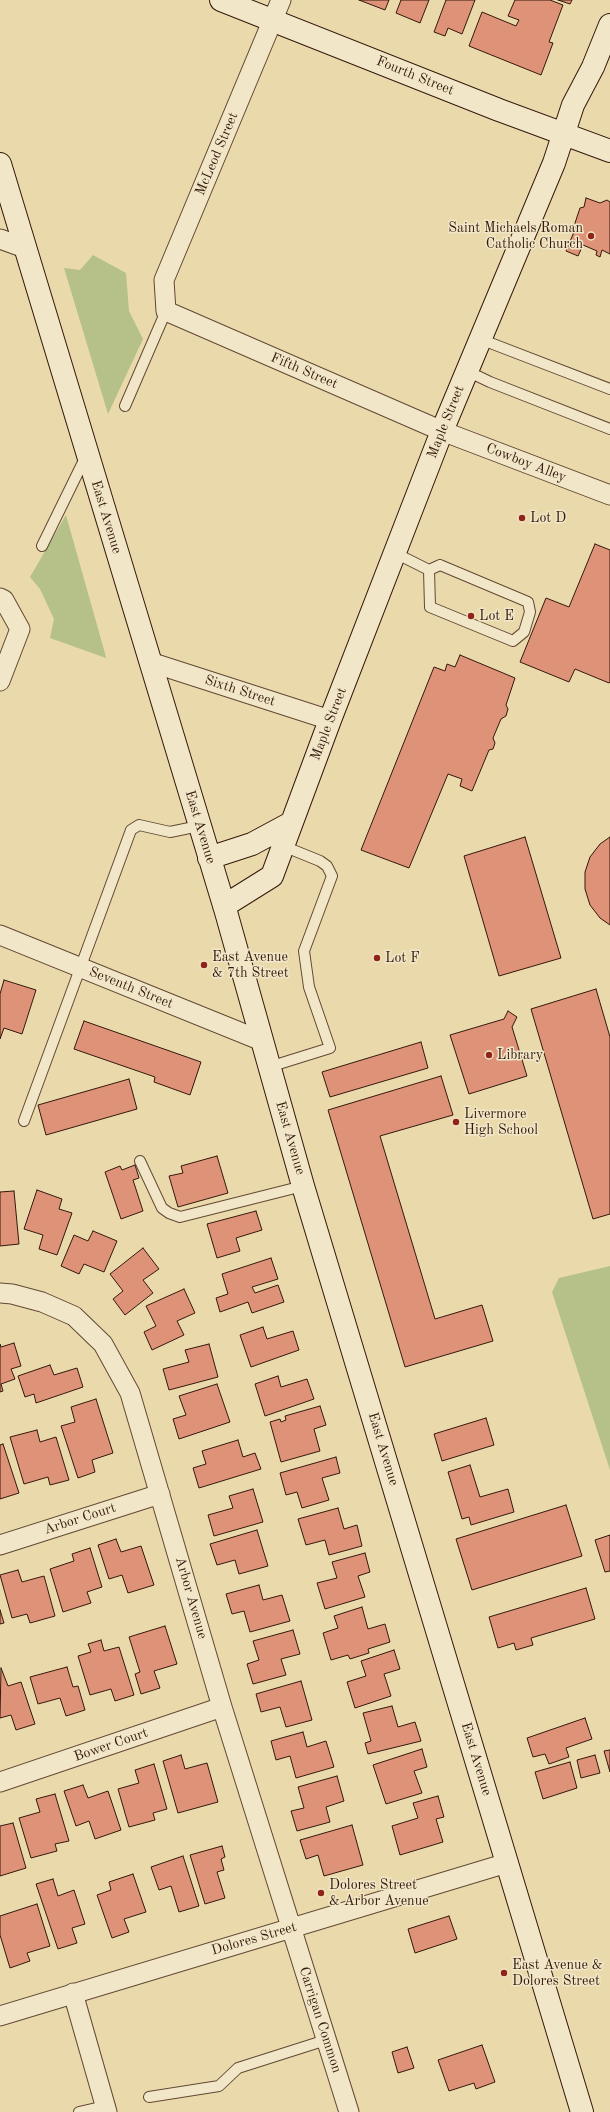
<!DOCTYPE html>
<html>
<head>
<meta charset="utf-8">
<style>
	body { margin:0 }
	canvas { display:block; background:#eadaab }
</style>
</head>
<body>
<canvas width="610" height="2112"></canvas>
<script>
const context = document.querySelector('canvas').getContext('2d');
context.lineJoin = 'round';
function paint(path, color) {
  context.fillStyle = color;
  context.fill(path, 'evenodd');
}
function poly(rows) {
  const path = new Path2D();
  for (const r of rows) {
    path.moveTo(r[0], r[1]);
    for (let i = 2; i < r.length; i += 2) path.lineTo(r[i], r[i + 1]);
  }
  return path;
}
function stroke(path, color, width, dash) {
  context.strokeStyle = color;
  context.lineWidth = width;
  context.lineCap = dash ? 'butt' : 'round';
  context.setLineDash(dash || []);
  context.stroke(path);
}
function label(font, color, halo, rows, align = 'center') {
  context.font = font + ' "Old Standard TT",serif';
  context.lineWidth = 3;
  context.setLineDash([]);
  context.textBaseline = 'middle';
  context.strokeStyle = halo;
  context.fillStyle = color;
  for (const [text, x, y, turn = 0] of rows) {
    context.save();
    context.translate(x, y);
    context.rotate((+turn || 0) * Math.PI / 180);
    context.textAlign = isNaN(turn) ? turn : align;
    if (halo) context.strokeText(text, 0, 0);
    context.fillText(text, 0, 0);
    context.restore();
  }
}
const green = poly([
	[93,255,126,273,129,311,143,339,108,414,64,268,80,270],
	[66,515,106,657,106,658,50,638,54,619,40,589,30,577],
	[610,1266,610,1470,552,1292,559,1278]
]);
const building = poly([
	[359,0,389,0,385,10,359,0],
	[401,0,429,0,420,23,396,13,401,0],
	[446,0,475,0,462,34,448,28,445,36,434,32,446,0],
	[515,0,550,0,563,5,549,42,553,43,541,75,469,46,482,12,516,26,519,20,508,16,515,0],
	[558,0,572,0,570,4,558,0],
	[586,198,600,203,607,200,610,202,610,254,602,250,600,257,596,255,597,251,583,245,578,256,566,251,576,227,575,223,580,208,584,207,586,198],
	[595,544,610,550,610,682,609,683,575,669,569,682,520,662,546,598,569,607,595,544],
	[460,655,515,678,506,705,508,709,506,716,501,719,493,738,495,743,493,749,489,750,472,791,460,786,462,779,448,774,409,868,361,850,434,667,445,671,447,664,455,667,460,655],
	[525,837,561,958,499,976,464,856,525,837],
	[610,837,610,925,600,918,590,905,585,889,585,872,590,857,600,844,610,837],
	[4,980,36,990,22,1034,4,1028,0,1039,0,994,4,980],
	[596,989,610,1037,610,1214,593,1219,531,1009,596,989],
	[508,1011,517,1017,512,1027,527,1076,469,1094,450,1035,504,1019,508,1011],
	[84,1021,201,1062,190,1095,154,1082,155,1077,74,1049,84,1021],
	[421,1042,428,1068,330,1097,322,1072,421,1042],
	[441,1076,453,1115,380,1136,435,1319,482,1305,493,1341,405,1367,328,1110,441,1076],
	[129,1079,137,1109,46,1135,38,1105,129,1079],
	[217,1156,228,1193,178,1207,169,1176,183,1173,181,1166,217,1156],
	[135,1165,139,1178,133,1180,143,1211,121,1219,105,1172,120,1166,122,1170,135,1165],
	[37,1190,62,1199,59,1209,72,1213,57,1255,39,1249,43,1235,24,1229,37,1190],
	[14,1191,19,1244,0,1246,0,1192,14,1191],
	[256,1211,262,1230,236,1238,240,1251,217,1258,207,1224,256,1211],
	[93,1231,117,1241,104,1272,84,1264,79,1274,61,1266,74,1235,88,1241,93,1231],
	[143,1248,159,1269,143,1280,153,1293,125,1315,113,1299,123,1291,110,1274,143,1248],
	[271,1258,278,1279,252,1287,255,1293,278,1285,284,1302,252,1313,248,1302,220,1312,216,1298,228,1294,222,1274,271,1258],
	[184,1289,195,1313,177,1321,184,1335,152,1350,144,1332,156,1326,146,1306,184,1289],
	[263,1327,267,1339,293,1331,299,1350,251,1367,240,1335,263,1327],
	[14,1343,21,1366,11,1369,15,1379,1,1384,3,1391,0,1392,0,1344,1,1347,14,1343],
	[209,1344,218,1377,169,1390,163,1369,189,1362,185,1350,209,1344],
	[50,1365,54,1375,77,1368,83,1387,36,1403,34,1394,25,1397,18,1376,50,1365],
	[278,1376,281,1387,307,1379,314,1399,265,1416,255,1384,278,1376],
	[217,1384,230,1422,179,1439,173,1419,186,1415,179,1396,217,1384],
	[96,1399,113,1453,92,1460,95,1472,78,1478,61,1426,75,1422,71,1407,96,1399],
	[320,1406,326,1425,314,1429,320,1451,281,1462,270,1422,280,1419,281,1422,286,1420,285,1416,320,1406],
	[486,1418,494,1445,442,1461,434,1434,486,1418],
	[37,1430,40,1442,56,1437,69,1480,50,1485,48,1477,24,1484,10,1437,37,1430],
	[238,1440,243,1457,255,1453,261,1469,199,1488,193,1468,206,1464,202,1451,238,1440],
	[3,1444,19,1493,0,1499,0,1445,3,1444],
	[336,1457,340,1473,322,1478,329,1500,302,1508,297,1492,286,1495,280,1473,336,1457],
	[470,1465,480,1497,508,1489,514,1512,471,1525,469,1517,462,1519,448,1472,470,1465],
	[253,1489,263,1522,214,1536,208,1515,233,1508,229,1496,253,1489],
	[566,1505,582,1556,472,1590,456,1539,566,1505],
	[338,1508,344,1529,357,1525,362,1546,329,1555,325,1540,306,1545,298,1519,338,1508],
	[257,1530,268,1566,239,1574,235,1560,217,1565,210,1544,257,1530],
	[610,1535,610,1571,605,1572,595,1540,610,1535],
	[116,1539,121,1552,141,1546,154,1585,128,1593,122,1575,109,1579,98,1545,116,1539],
	[90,1548,102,1587,87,1592,91,1603,63,1612,50,1569,74,1561,72,1554,90,1548],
	[365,1553,370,1572,358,1576,365,1597,325,1609,317,1583,337,1578,332,1562,365,1553],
	[18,1570,22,1582,44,1576,55,1616,30,1623,27,1614,12,1618,0,1575,18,1570],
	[259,1585,263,1600,282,1595,290,1621,250,1632,244,1611,232,1614,226,1594,259,1585],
	[586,1588,595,1619,531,1638,533,1645,516,1650,514,1643,498,1648,489,1617,586,1588],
	[362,1607,368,1629,385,1624,390,1642,368,1649,369,1653,350,1659,348,1655,331,1660,323,1633,338,1628,334,1616,362,1607],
	[0,1610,4,1623,0,1624,0,1610],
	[165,1626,177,1664,154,1671,160,1688,141,1694,135,1674,140,1672,129,1637,165,1626],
	[293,1630,300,1654,281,1659,286,1675,253,1684,247,1664,259,1660,253,1641,293,1630],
	[101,1640,104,1651,119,1647,134,1695,115,1701,111,1689,90,1695,78,1656,91,1652,88,1644,101,1640],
	[394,1650,400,1669,384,1674,391,1696,355,1708,347,1682,366,1676,361,1661,394,1650],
	[67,1667,73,1687,78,1686,85,1710,66,1716,60,1698,38,1704,30,1677,67,1667],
	[1,1668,8,1686,21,1682,35,1724,16,1730,11,1715,0,1718,1,1668],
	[301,1681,312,1720,286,1727,280,1707,261,1712,256,1694,301,1681],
	[392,1706,398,1727,415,1722,421,1741,368,1754,365,1743,371,1741,363,1713,392,1706],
	[585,1718,592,1739,566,1748,569,1757,549,1764,545,1754,533,1757,527,1738,585,1718],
	[303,1732,307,1747,326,1741,334,1767,296,1778,290,1756,276,1760,271,1741,303,1732],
	[422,1749,427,1767,414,1771,422,1793,386,1804,373,1765,422,1749],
	[610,1750,610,1772,604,1751,610,1750],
	[181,1755,185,1769,207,1763,218,1802,178,1813,163,1761,181,1755],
	[595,1755,600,1773,581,1778,577,1760,595,1755],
	[570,1762,577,1788,543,1799,535,1772,570,1762],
	[154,1764,167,1809,153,1813,155,1820,129,1827,118,1789,139,1783,135,1770,154,1764],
	[337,1776,344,1801,326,1807,330,1822,297,1831,291,1811,304,1808,298,1787,337,1776],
	[83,1785,88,1798,108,1791,121,1830,95,1839,89,1821,76,1826,64,1791,83,1785],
	[55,1794,69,1841,55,1844,57,1851,31,1858,19,1818,40,1812,36,1799,55,1794],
	[438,1796,444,1817,436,1819,443,1842,400,1855,392,1826,418,1818,413,1803,438,1796],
	[13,1823,26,1868,0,1876,0,1826,13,1823],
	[352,1825,363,1865,324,1876,318,1855,306,1859,300,1840,352,1825],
	[222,1846,225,1857,221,1859,224,1870,217,1872,225,1898,205,1904,190,1855,222,1846],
	[183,1856,199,1906,179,1912,171,1886,159,1890,151,1867,183,1856],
	[133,1874,146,1912,124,1919,129,1932,112,1938,97,1895,111,1890,109,1882,133,1874],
	[53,1879,58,1896,74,1890,85,1924,72,1928,77,1943,58,1949,36,1884,53,1879],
	[37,1904,50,1946,27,1953,30,1961,10,1968,0,1935,0,1916,37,1904],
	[449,1916,457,1939,415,1953,408,1929,449,1916],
	[482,2045,495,2082,476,2089,474,2083,449,2091,438,2060,482,2045],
	[407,2047,414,2068,398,2073,392,2052,407,2047]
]);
const lane = poly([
	[480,339,610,389],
	[467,371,490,382,610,429],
	[125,406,166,311],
	[42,546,86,456],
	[395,553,429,570],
	[440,565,528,602,530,612,524,632,513,641,430,607,429,570,440,565],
	[269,1067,330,1048,309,987,304,951,332,876,327,866,320,861,283,846],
	[24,1121,131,830,139,825,170,832,199,826],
	[140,1161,162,1208,169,1213,180,1217,303,1186],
	[149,2097,219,2086,238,2068,326,2040],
	[79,2112,105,2106]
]);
const street = poly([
	[281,0,164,280,166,311,442,431,610,495],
	[0,239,25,248],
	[0,598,4,600,20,629,0,681],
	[150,662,330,720],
	[0,935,262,1041],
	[0,1293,12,1294,42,1302,74,1316,103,1344,130,1393,222,1707,349,2112],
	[0,1545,160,1494],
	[0,1782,222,1707],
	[73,1993,107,2112],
	[0,2016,507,1863]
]);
const secondary = poly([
	[221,0,499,110,610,151],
	[0,164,226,912,303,1186,582,2112],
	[209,858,252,844,291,823],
	[224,906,272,876,330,720,442,431,554,163,573,105,593,67,610,25]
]);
const markers = [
	[591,236,4,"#8f2418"],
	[522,518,4,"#8f2418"],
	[471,616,4,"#8f2418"],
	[377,958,4,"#8f2418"],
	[204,965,4,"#8f2418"],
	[489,1055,4,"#8f2418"],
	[456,1122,4,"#8f2418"],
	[321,1893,4,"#8f2418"],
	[504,1973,4,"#8f2418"]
];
const streetNames = [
	["Fourth Street",415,76,22],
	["McLeod Street",217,154,-67],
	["Fifth Street",304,371,23],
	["Maple Street",446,422,-68],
	["Cowboy Alley",526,463,21],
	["East Avenue",106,517,73],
	["Sixth Street",240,691,18],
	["Maple Street",329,724,-69],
	["East Avenue",200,827,73],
	["Seventh Street",131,988,22],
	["East Avenue",290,1138,74],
	["East Avenue",383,1449,73],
	["Arbor Court",80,1519,-18],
	["Arbor Avenue",191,1598,74],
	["Bower Court",111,1745,-19],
	["East Avenue",476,1759,73],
	["Dolores Street",254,1939,-16],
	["Carrigan Common",320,2020,72]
];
const poiNames = [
	["Saint Michaels Roman",583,228,"right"],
	["Catholic Church",583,244,"right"],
	["Lot D",530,518],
	["Lot E",479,616],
	["East Avenue",212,957],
	["& 7th Street",212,973],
	["Lot F",385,958],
	["Library",497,1055],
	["Livermore",464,1114],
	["High School",464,1130],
	["Dolores Street",329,1885],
	["& Arbor Avenue",329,1901],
	["East Avenue &",512,1965],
	["Dolores Street",512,1981]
];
paint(green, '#b6c089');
paint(building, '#de9277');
stroke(building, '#34180c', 1);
stroke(lane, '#624834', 12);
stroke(street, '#624834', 21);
stroke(secondary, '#34180c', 24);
stroke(lane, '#f1e7c8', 10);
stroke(street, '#f1e7c8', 19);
stroke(secondary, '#f1e7c8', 22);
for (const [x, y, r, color] of markers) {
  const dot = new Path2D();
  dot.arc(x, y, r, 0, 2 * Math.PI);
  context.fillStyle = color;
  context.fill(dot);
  stroke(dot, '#f1e7c8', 1.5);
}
label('14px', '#34180c', '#f1e7c8', streetNames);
label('14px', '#34180c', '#f1e7c8', poiNames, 'left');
</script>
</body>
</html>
